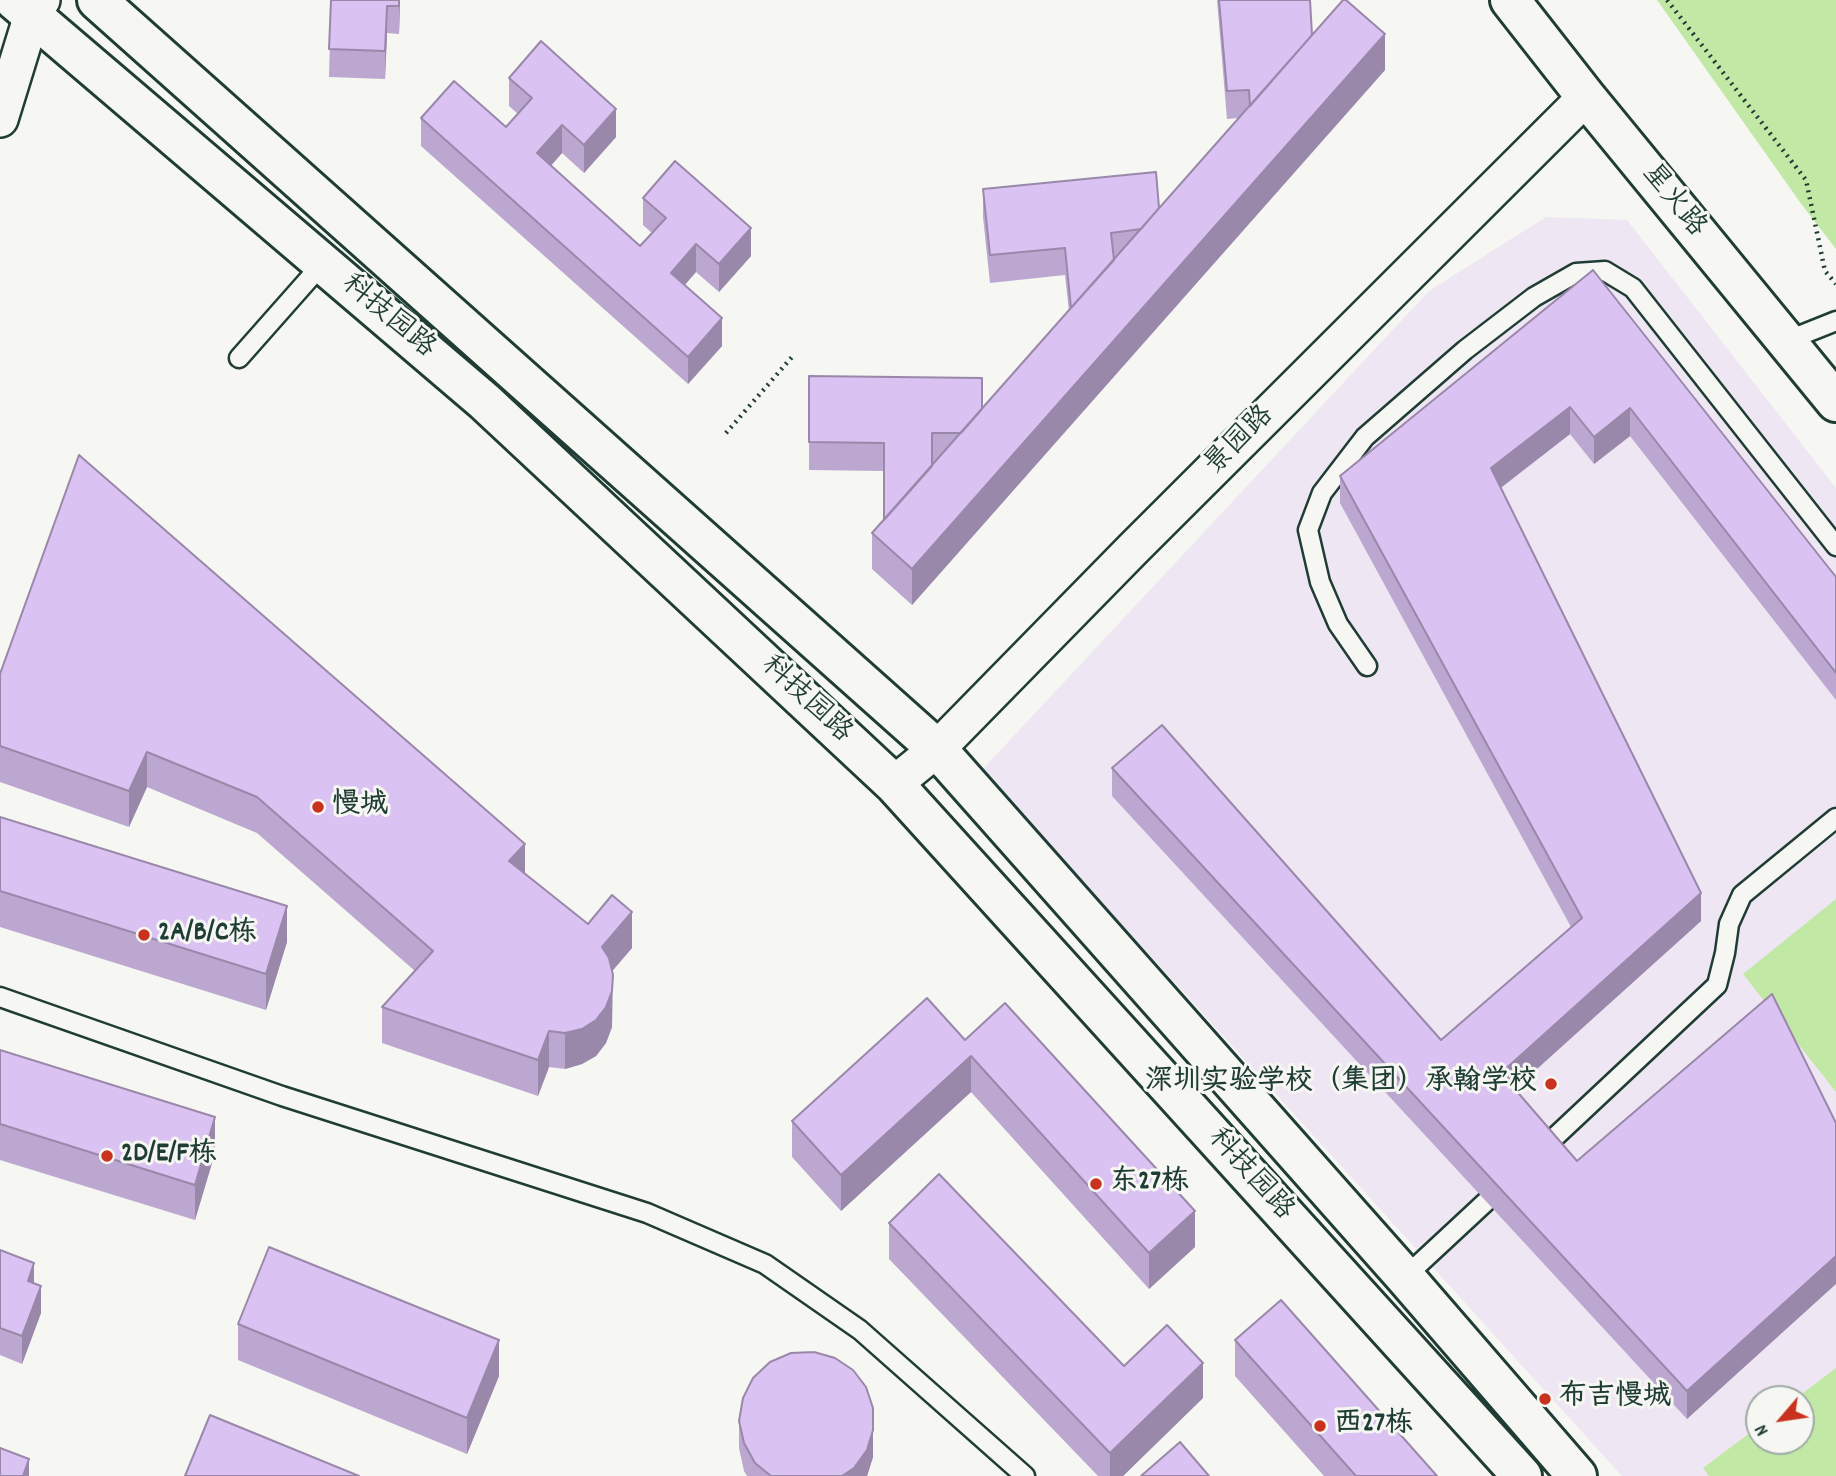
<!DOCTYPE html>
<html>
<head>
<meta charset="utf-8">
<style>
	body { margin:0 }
	#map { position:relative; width:1836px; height:1476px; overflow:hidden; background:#f6f6f2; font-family:Dekko,sans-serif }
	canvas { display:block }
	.north { position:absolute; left:1745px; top:1385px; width:70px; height:70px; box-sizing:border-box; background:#f6f6f2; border:2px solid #a0aca6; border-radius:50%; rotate:241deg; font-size:19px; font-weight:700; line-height:28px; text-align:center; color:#1f3d34 }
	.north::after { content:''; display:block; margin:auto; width:24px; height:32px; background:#c8321e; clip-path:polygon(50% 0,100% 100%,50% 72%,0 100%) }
</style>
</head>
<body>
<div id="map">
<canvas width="1836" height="1476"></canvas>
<div class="north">N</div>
</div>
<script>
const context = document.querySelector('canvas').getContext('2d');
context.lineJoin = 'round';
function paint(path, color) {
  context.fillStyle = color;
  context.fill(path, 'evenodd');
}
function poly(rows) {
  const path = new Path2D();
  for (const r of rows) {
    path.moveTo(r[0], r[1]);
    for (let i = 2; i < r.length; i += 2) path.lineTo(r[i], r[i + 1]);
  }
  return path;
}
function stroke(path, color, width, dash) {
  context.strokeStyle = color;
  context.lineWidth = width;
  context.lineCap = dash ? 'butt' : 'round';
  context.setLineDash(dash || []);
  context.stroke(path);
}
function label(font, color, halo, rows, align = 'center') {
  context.font = font + ' Dekko,"LXGW WenKai TC",sans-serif';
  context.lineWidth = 6;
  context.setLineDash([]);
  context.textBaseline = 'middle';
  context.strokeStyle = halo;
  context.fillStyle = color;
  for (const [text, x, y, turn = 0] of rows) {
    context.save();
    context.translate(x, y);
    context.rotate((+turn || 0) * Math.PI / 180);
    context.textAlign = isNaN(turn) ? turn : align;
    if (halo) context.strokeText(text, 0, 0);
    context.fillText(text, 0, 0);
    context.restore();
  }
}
const built = poly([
	[1546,217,1627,220,1836,488,1836,1476,1622,1476,982,770,1429,291],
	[1759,1399,1801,1399,1801,1441,1759,1441]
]);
const green = poly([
	[1657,0,1836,0,1836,249,1802,205],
	[1836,899,1836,1092,1743,974],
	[1836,1368,1836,1476,1709,1476,1703,1468,1759,1426,1759,1441,1801,1441,1801,1399,1795,1399]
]);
const path = poly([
	[1667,0,1806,180,1825,271,1836,284],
	[726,433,792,357]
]);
const service = poly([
	[1786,341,1836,321],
	[239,358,323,263],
	[1367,666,1338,624,1320,582,1308,530,1322,493,1365,437,1465,350,1534,297,1576,273,1605,271,1633,288,1836,546],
	[0,997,282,1096,647,1213,765,1264,860,1330,1025,1476],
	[1540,1151,1717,985,1725,953,1729,924,1742,895,1836,818],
	[1405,1277,1504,1185]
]);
const minor = poly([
	[0,119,32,15,42,0],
	[894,784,937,749,1134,548,1586,97]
]);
const tertiary = poly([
	[1510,0,1586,97,1836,402]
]);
const secondary = poly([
	[14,0,484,401,894,784,1522,1476],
	[97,0,937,749,1405,1277,1577,1476]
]);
const wall = poly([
	[331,0,400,0,399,34,387,33,385,79,329,77],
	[1217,0,1310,0,1312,35,1385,70,912,605,872,569,872,533,884,520,884,471,809,470,809,376,982,409,1069,311,1065,275,990,283,983,217,983,189,1159,208,1239,118,1227,119],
	[509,78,616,137,584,173,562,153,551,166,640,246,652,233,643,225,643,198,751,256,719,292,696,272,685,285,722,346,688,384,421,146,421,118,506,127,518,114,509,106],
	[1593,270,1836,577,1836,700,1630,436,1594,464,1570,434,1501,488,1701,921,1515,1089,1577,1161,1772,994,1687,1419,1112,796,1112,768,1441,1040,1571,927,1340,503,1340,476],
	[0,674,525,873,588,924,632,948,612,971,612,1027,606,1043,596,1056,582,1064,565,1069,549,1067,538,1096,382,1043,382,1007,415,971,257,833,147,787,129,827,0,782],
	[0,817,287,942,266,1010,0,927],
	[965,1040,1195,1247,1149,1289,971,1092,841,1211,792,1157,792,1121],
	[0,1050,215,1153,195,1220,0,1160],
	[889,1223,1124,1366,1203,1398,1123,1476,1098,1476,889,1259],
	[0,1250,34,1283,41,1313,22,1364,0,1355],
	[238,1324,499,1376,467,1454,238,1360],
	[1235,1340,1437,1476,1324,1476,1235,1376],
	[873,1408,873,1457,867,1476,747,1476,744,1471,739,1448,739,1421]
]);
const shadedWall = poly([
	[399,0,400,0,399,34],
	[387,6,387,33,385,79,385,51],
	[1385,34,1385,70,912,605,912,569],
	[616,109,616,137,584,173,584,145],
	[562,125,562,153,537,181,537,153],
	[751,228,751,256,719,292,719,264],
	[696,244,696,272,671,300,671,273],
	[722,318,722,346,688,384,688,357],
	[1570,407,1570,434,1491,495,1491,468],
	[1630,408,1630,436,1594,464,1594,437],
	[147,752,147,787,129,827,129,791],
	[525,844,525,880,509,861],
	[1701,893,1701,921,1501,1101,1501,1073],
	[287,906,287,942,266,1010,266,974],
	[632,912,632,948,602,983,602,947],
	[613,975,612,1027,606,1043,596,1056,582,1064,565,1069,565,1033],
	[549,1031,549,1067,538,1096,538,1060],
	[971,1056,971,1092,841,1211,841,1175],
	[215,1117,215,1153,195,1220,195,1185],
	[1195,1211,1195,1247,1149,1289,1149,1253],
	[1836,1256,1836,1284,1687,1419,1687,1391],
	[34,1263,34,1291,28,1281],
	[41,1286,41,1313,22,1364,22,1336],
	[499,1340,499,1376,467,1454,467,1418],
	[1203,1363,1203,1398,1123,1476,1110,1476,1110,1453],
	[873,1430,873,1457,867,1476,842,1476],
	[29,1459,29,1476,23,1476]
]);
const building = poly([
	[331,0,399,0,399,6,387,6,385,51,329,49,331,0],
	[1219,0,1310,0,1312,35,1250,106,1249,90,1227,91,1219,0],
	[1343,0,1346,0,1385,34,912,569,872,533,1343,0],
	[541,41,616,109,584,145,562,125,537,153,640,246,666,218,643,198,675,161,751,228,719,264,696,244,671,273,722,318,688,357,421,118,454,81,506,127,532,98,509,78,541,41],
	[1156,172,1159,208,1141,229,1111,233,1114,260,1071,308,1065,248,990,255,983,189,1156,172],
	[1593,270,1836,577,1836,673,1630,408,1594,437,1570,407,1491,468,1701,893,1501,1073,1577,1161,1772,994,1836,1123,1836,1256,1687,1391,1112,768,1162,725,1441,1040,1582,918,1340,476,1593,270],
	[809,376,982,378,982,409,961,433,932,433,932,466,884,520,884,443,809,442,809,376],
	[79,455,525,844,509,861,588,924,612,895,632,912,602,947,609,958,613,975,612,991,606,1007,596,1020,582,1029,565,1033,549,1031,538,1060,382,1007,433,951,257,797,147,752,129,791,0,746,0,674,79,455],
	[0,817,287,906,266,974,0,891,0,817],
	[927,998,965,1040,1005,1003,1195,1211,1149,1253,971,1056,841,1175,792,1121,927,998],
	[0,1050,215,1117,195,1185,0,1124,0,1050],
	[939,1174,1124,1366,1167,1325,1203,1363,1110,1453,889,1223,939,1174],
	[269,1247,499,1340,467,1418,238,1324,269,1247],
	[0,1250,34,1263,28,1281,41,1286,22,1336,0,1328,0,1250],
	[1281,1300,1437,1476,1356,1476,1235,1340,1281,1300],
	[814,1352,835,1358,853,1370,866,1387,873,1408,873,1430,867,1450,854,1468,842,1476,771,1476,755,1463,744,1443,739,1421,743,1398,753,1378,770,1362,791,1353,814,1352],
	[210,1415,359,1476,185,1476,210,1415],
	[1180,1442,1209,1476,1141,1476,1180,1442],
	[0,1448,29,1459,23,1476,0,1476,0,1448]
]);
const markers = [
	[318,807,7,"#c8321e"],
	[144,935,7,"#c8321e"],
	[1551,1084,7,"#c8321e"],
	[107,1156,7,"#c8321e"],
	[1096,1184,7,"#c8321e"],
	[1545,1399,7,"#c8321e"],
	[1320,1426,7,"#c8321e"]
];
const streetNames = [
	["星火路",1672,202,51],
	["科技园路",387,318,40],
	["景园路",1241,442,-45],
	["科技园路",805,701,43],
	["科技园路",1249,1176,48]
];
const poiNames = [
	["慢城",332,807],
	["2A/B/C栋",158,935],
	["深圳实验学校（集团）承翰学校",1537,1084,"right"],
	["2D/E/F栋",121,1156],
	["东27栋",1110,1184],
	["布吉慢城",1559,1399],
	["西27栋",1334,1426]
];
paint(built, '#eee6f2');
paint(green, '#c1e9a5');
stroke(service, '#1f3d34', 23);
stroke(minor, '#1f3d34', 40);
stroke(tertiary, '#1f3d34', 44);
stroke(secondary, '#1f3d34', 44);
stroke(path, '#1f3d34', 4.5, [2, 5]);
stroke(service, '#f6f6f2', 18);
stroke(minor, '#f6f6f2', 35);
stroke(tertiary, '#f6f6f2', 38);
stroke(secondary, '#f6f6f2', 38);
paint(wall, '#bba7d0');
paint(shadedWall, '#9988a9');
paint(building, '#dac2f2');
stroke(building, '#9988a9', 2);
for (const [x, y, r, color] of markers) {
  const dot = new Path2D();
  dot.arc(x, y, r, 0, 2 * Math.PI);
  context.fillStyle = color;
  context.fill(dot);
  stroke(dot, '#f6f6f2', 2.5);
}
label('28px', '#1f3d34', '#f6f6f2', streetNames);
label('bold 28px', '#1f3d34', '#f6f6f2', poiNames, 'left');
</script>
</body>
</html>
